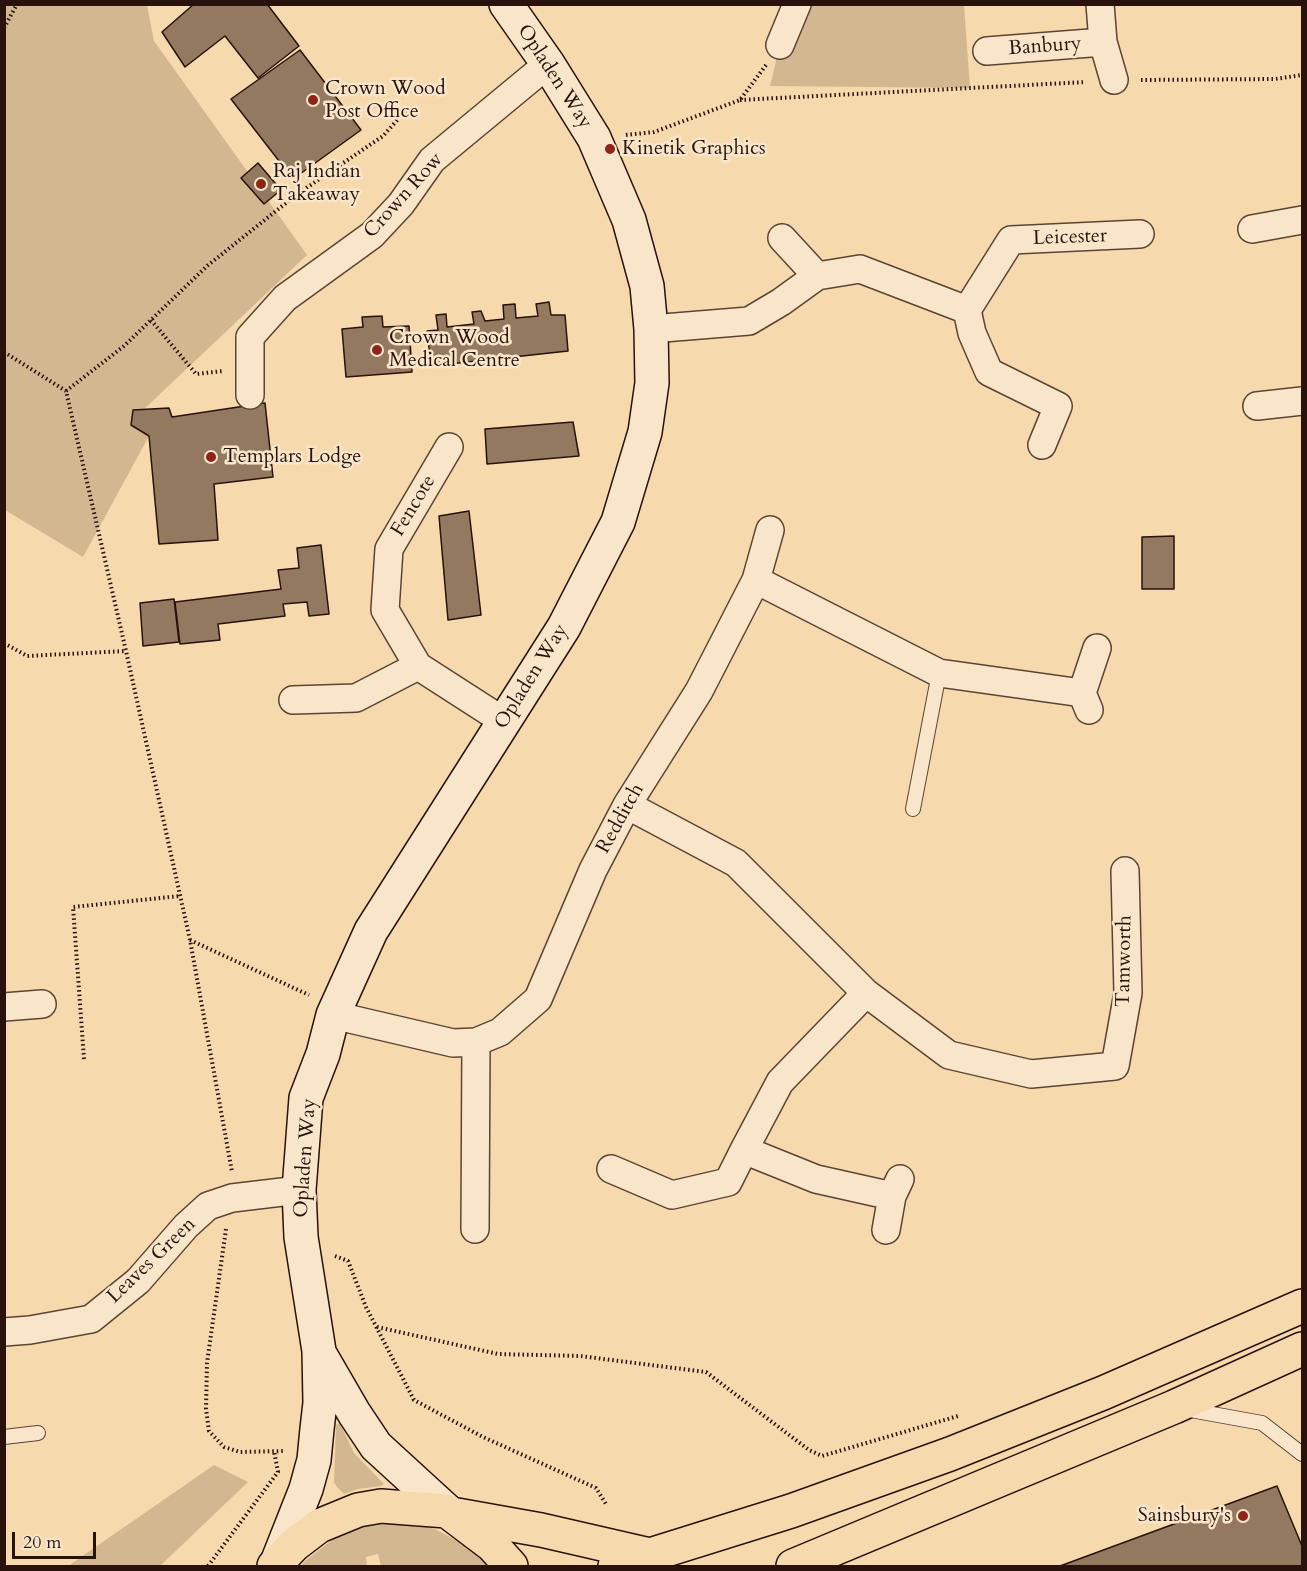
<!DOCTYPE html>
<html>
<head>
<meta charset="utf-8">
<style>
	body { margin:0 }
	#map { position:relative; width:1307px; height:1571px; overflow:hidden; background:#f6d9ad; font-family:Cardo,serif }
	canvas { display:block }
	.frame { position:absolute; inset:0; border:6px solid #28120b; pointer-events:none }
	.scale { position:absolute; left:12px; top:1532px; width:84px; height:27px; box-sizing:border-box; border:3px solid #28120b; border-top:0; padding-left:8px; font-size:18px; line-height:21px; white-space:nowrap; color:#28120b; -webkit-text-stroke:4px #f9e6ca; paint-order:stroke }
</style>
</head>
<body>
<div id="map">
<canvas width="1307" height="1571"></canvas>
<div class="frame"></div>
<div class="scale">20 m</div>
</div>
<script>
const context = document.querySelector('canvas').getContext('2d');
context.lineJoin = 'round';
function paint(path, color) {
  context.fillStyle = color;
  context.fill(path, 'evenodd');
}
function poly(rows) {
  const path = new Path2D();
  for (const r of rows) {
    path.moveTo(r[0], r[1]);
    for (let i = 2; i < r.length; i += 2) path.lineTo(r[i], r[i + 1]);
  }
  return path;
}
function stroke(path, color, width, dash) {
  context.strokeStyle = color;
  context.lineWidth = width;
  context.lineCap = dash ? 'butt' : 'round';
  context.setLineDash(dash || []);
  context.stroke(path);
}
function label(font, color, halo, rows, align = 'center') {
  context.font = font + ' Cardo,serif';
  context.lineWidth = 5;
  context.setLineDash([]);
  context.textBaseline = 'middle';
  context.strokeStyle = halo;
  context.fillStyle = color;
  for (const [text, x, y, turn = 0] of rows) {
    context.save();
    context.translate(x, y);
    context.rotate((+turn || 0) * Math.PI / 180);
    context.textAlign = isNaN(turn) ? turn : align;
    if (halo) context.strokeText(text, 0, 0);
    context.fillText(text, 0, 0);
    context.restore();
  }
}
const green = poly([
	[5,5,147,5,154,41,307,255,141,412,149,436,83,557,5,510],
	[797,5,964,5,970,88,770,86,780,45],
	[340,1423,354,1453,384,1484,381,1486,358,1489,344,1494,337,1487,334,1482,336,1425],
	[214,1465,248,1482,160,1566,68,1566],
	[371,1523,409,1523,435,1529,472,1549,488,1566,381,1566,378,1554,366,1557,367,1566,301,1566,305,1561,337,1536]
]);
const building = poly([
	[194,4,267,4,299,46,258,78,225,36,185,67,162,32,194,4],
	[300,50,361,130,293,179,231,99,300,50],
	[258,163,281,190,264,204,241,178,258,163],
	[549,302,551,315,565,315,568,351,431,366,427,331,438,330,436,315,446,314,447,327,474,324,472,312,481,311,485,321,504,319,503,305,515,304,516,318,538,316,536,304,549,302],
	[382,316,383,327,409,326,412,372,346,377,342,329,363,327,362,317,382,316],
	[265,403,273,477,214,484,218,540,159,544,149,436,131,425,133,410,169,408,172,417,265,403],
	[573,422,579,456,487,464,485,429,573,422],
	[469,511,481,615,448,620,439,516,469,511],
	[1174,536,1174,589,1142,589,1142,537,1174,536],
	[321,545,329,614,309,616,307,602,283,604,285,616,218,624,220,640,180,644,175,602,281,589,278,570,299,568,297,548,321,545],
	[174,599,179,642,143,646,140,603,174,599],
	[1277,1486,1302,1546,1302,1566,1060,1566,1277,1486]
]);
const path = poly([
	[4,28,17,4],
	[1141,80,1275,79,1302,75],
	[740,100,1086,82],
	[626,135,654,132,740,100,766,65],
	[151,320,196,374,223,371],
	[4,352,66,391,126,651,190,940,232,1172],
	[66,391,124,346,207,266,296,195,383,136,409,107],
	[4,643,27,656,126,651],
	[190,940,309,995],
	[84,1059,73,907,180,896],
	[226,1229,207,1363,206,1409,209,1431,224,1447,240,1452,284,1451],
	[335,1256,348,1261,366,1307,414,1400,483,1437,596,1488,606,1504],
	[377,1327,498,1354,580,1356,706,1372,809,1450,822,1456,958,1416],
	[208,1566,278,1472,274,1451]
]);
const lane = poly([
	[913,809,939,673],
	[1185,1409,1262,1423,1302,1454],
	[4,1437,38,1433]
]);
const street = poly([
	[1100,4,1103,42,1114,80],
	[780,45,797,4],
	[987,51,1103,42],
	[1252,229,1302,220],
	[782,238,817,276],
	[967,310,972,333,989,372,1058,406,1042,445],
	[651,329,749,321,781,302,817,276,860,269,967,310,1011,240,1140,234],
	[250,395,250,337,285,298,372,235,401,204,432,160,548,64],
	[1257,406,1302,401],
	[449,447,389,549,385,610,418,666,505,722],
	[756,580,770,530],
	[1082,693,1097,648],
	[293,700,356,698,418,666],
	[627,805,736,863,866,993,949,1055,1031,1074,1115,1066,1128,993,1125,871],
	[866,993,780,1082,744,1150,816,1179,892,1196,900,1179],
	[4,1007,42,1004],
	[333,1015,453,1043,476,1042,500,1032,538,999,593,870,627,805,699,691,756,580,939,673,1082,693,1089,710],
	[611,1169,672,1195,728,1182,744,1150],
	[475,1229,476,1042],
	[886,1230,892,1196],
	[4,1332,30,1330,91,1319,138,1281,186,1226,208,1206,232,1198,299,1190]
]);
const secondary = poly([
	[321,1356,354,1413,376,1446,447,1511],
	[276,1565,306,1489,314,1460,317,1429,320,1403,319,1351,301,1237,299,1190,306,1098,323,1054,333,1015,371,931,564,627,618,522,645,432,652,383,651,329,647,286,629,220,594,138,548,64,506,4]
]);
const highway = poly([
	[457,1515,541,1530,650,1555],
	[274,1566,294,1545,319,1526,358,1510,381,1506,447,1511,492,1545,511,1566],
	[615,1566,791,1511,950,1454,1103,1393,1302,1306],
	[793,1566,1174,1407,1302,1349]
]);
const markers = [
	[313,100,6,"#8f2418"],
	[610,149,6,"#8f2418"],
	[261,184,6,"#8f2418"],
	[377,350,6,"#8f2418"],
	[211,457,6,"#8f2418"],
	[1243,1516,6,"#8f2418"]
];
const streetNames = [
	["Banbury",1045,47,-4],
	["Opladen Way",554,77,57],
	["Crown Row",404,196,-48],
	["Leicester",1070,238,-2],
	["Fencote",414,506,-59],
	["Opladen Way",532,677,-58],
	["Redditch",621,819,-61],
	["Tamworth",1125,961,-89],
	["Opladen Way",306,1158,-86],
	["Leaves Green",152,1261,-44]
];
const poiNames = [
	["Crown Wood",325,89],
	["Post Office",325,112],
	["Kinetik Graphics",622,149],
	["Raj Indian",273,172],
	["Takeaway",273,195],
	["Crown Wood",389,338],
	["Medical Centre",389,361],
	["Templars Lodge",223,457],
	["Sainsbury's",1231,1516,"right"]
];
paint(green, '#d3b791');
paint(building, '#93795f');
stroke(building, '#28120b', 1.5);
stroke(lane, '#5c4434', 16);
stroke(street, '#5c4434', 30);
stroke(secondary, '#28120b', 36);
stroke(highway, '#28120b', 36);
stroke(path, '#28120b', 4, [1.5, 3]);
stroke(lane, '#f9e6ca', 14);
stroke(street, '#f9e6ca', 27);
stroke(secondary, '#f9e6ca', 33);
stroke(highway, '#f6d9ad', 33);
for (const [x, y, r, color] of markers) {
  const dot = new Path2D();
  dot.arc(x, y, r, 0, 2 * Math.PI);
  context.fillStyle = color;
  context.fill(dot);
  stroke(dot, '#f9e6ca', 2);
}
label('20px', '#28120b', '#f9e6ca', streetNames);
label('20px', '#28120b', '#f9e6ca', poiNames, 'left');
</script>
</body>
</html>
